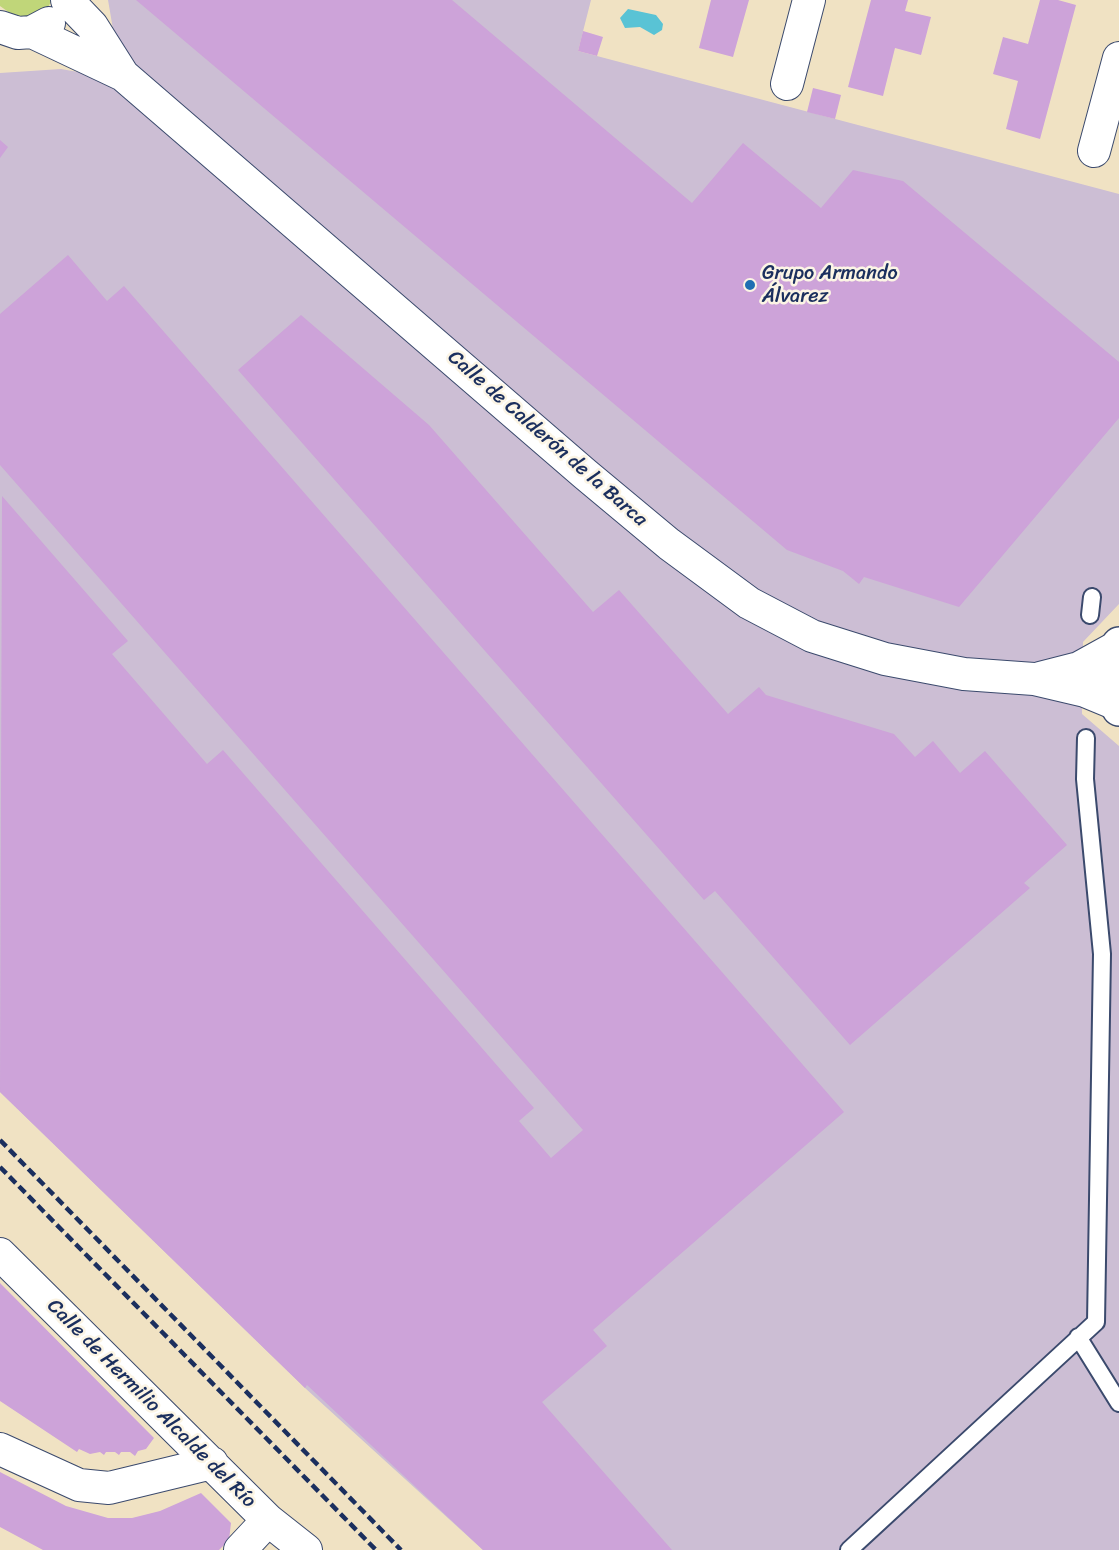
<!DOCTYPE html>
<html>
<head>
<meta charset="utf-8">
<style>
	body { margin:0 }
	canvas { display:block; background:#f0e2c3 }
</style>
</head>
<body>
<canvas width="1119" height="1550"></canvas>
<script>
const context = document.querySelector('canvas').getContext('2d');
context.lineJoin = 'round';
function paint(path, color) {
  context.fillStyle = color;
  context.fill(path, 'evenodd');
}
function poly(rows) {
  const path = new Path2D();
  for (const r of rows) {
    path.moveTo(r[0], r[1]);
    for (let i = 2; i < r.length; i += 2) path.lineTo(r[i], r[i + 1]);
  }
  return path;
}
function stroke(path, color, width, dash) {
  context.strokeStyle = color;
  context.lineWidth = width;
  context.lineCap = dash ? 'butt' : 'round';
  context.setLineDash(dash || []);
  context.stroke(path);
}
function label(font, color, halo, rows, align = 'center') {
  context.font = font + ' Sriracha,sans-serif';
  context.lineWidth = 5;
  context.setLineDash([]);
  context.textBaseline = 'middle';
  context.strokeStyle = halo;
  context.fillStyle = color;
  for (const [text, x, y, turn = 0] of rows) {
    context.save();
    context.translate(x, y);
    context.rotate((+turn || 0) * Math.PI / 180);
    context.textAlign = isNaN(turn) ? turn : align;
    if (halo) context.strokeText(text, 0, 0);
    context.fillText(text, 0, 0);
    context.restore();
  }
}
const industrial = poly([
	[108,0,591,0,578,51,1119,194,1119,604,1083,642,1082,700,1082,714,1119,746,1119,1550,483,1550,305,1388,0,1092,0,73,61,69,78,72,114,35]
]);
const green = poly([
	[0,0,52,0,46,11,37,17,17,18,0,6]
]);
const water = poly([
	[628,9,656,15,663,24,662,30,654,35,640,27,625,28,620,18]
]);
const building = poly([
	[136,0,452,0,692,203,743,143,821,208,853,170,903,181,1119,362,1119,418,959,607,864,577,859,584,843,571,787,550],
	[711,0,749,0,733,57,699,48],
	[871,0,908,0,905,11,931,17,921,55,895,48,883,96,848,87],
	[1040,0,1058,0,1076,5,1040,139,1006,129,1018,81,993,74,1003,37,1028,44],
	[583,31,603,37,597,56,578,51],
	[813,88,841,95,835,119,807,112],
	[0,140,8,147,0,158],
	[68,255,107,301,124,286,844,1112,593,1330,607,1346,542,1402,672,1550,483,1550,307,1385,305,1388,0,1092,2,496,128,641,112,654,207,764,223,750,534,1108,519,1121,551,1158,583,1130,0,465,0,314],
	[301,315,429,425,593,612,619,590,728,714,759,687,766,695,894,734,915,757,933,741,960,773,985,751,1067,845,1024,883,1030,888,850,1045,715,891,704,900,238,370],
	[0,1283,154,1438,146,1449,138,1451,135,1456,130,1452,121,1452,119,1455,115,1452,106,1452,104,1455,100,1452,90,1454,79,1449,77,1452,0,1401],
	[0,1472,66,1506,108,1518,132,1518,160,1511,201,1493,231,1523,229,1540,219,1550,43,1550,0,1527]
]);
const lane = poly([
	[1090,615,1092,597],
	[1078,1337,1119,1403],
	[849,1550,1096,1322,1102,954,1085,779,1086,738]
]);
const street = poly([
	[67,0,92,26,123,75],
	[0,27,18,33,32,32,49,23],
	[32,32,123,75,585,474,669,544,749,603,812,636,885,659,964,674,1034,679,1085,691,1114,703],
	[787,84,809,0],
	[1094,151,1119,58],
	[1040,678,1079,668,1117,647],
	[0,1254,268,1520,306,1550],
	[0,1449,79,1485,109,1488,212,1463],
	[240,1550,268,1520]
]);
const primary = poly([
	[1119,644,1110,661,1108,676,1111,691,1119,709]
]);
const rail = poly([
	[0,1140,401,1550],
	[0,1167,376,1550]
]);
const markers = [
	[750,285,6,"#1f6fb2"]
];
const poiNames = [
	["Grupo Armando",762,274],
	["Álvarez",762,297]
];
const streetNames = [
	["Calle de Calderón de la Barca",547,439,41],
	["Calle de Hermilio Alcalde del Río",151,1404,45]
];
paint(industrial, '#ccbed4');
paint(green, '#c0d679');
paint(water, '#59c3d5');
paint(building, '#cda3d9');
stroke(lane, '#3b4a6d', 20);
stroke(street, '#3b4a6d', 34);
stroke(primary, '#3b4a6d', 36);
stroke(lane, '#fff', 16);
stroke(street, '#fff', 32);
stroke(primary, '#fff', 33);
stroke(rail, '#1b2f5e', 4.5, [9, 4.5]);
for (const [x, y, r, color] of markers) {
  const dot = new Path2D();
  dot.arc(x, y, r, 0, 2 * Math.PI);
  context.fillStyle = color;
  context.fill(dot);
  stroke(dot, '#fcf5e5', 2);
}
label('20px', '#1b2f5e', '#fcf5e5', poiNames, 'left');
label('20px', '#1b2f5e', '#fcf5e5', streetNames);
</script>
</body>
</html>
